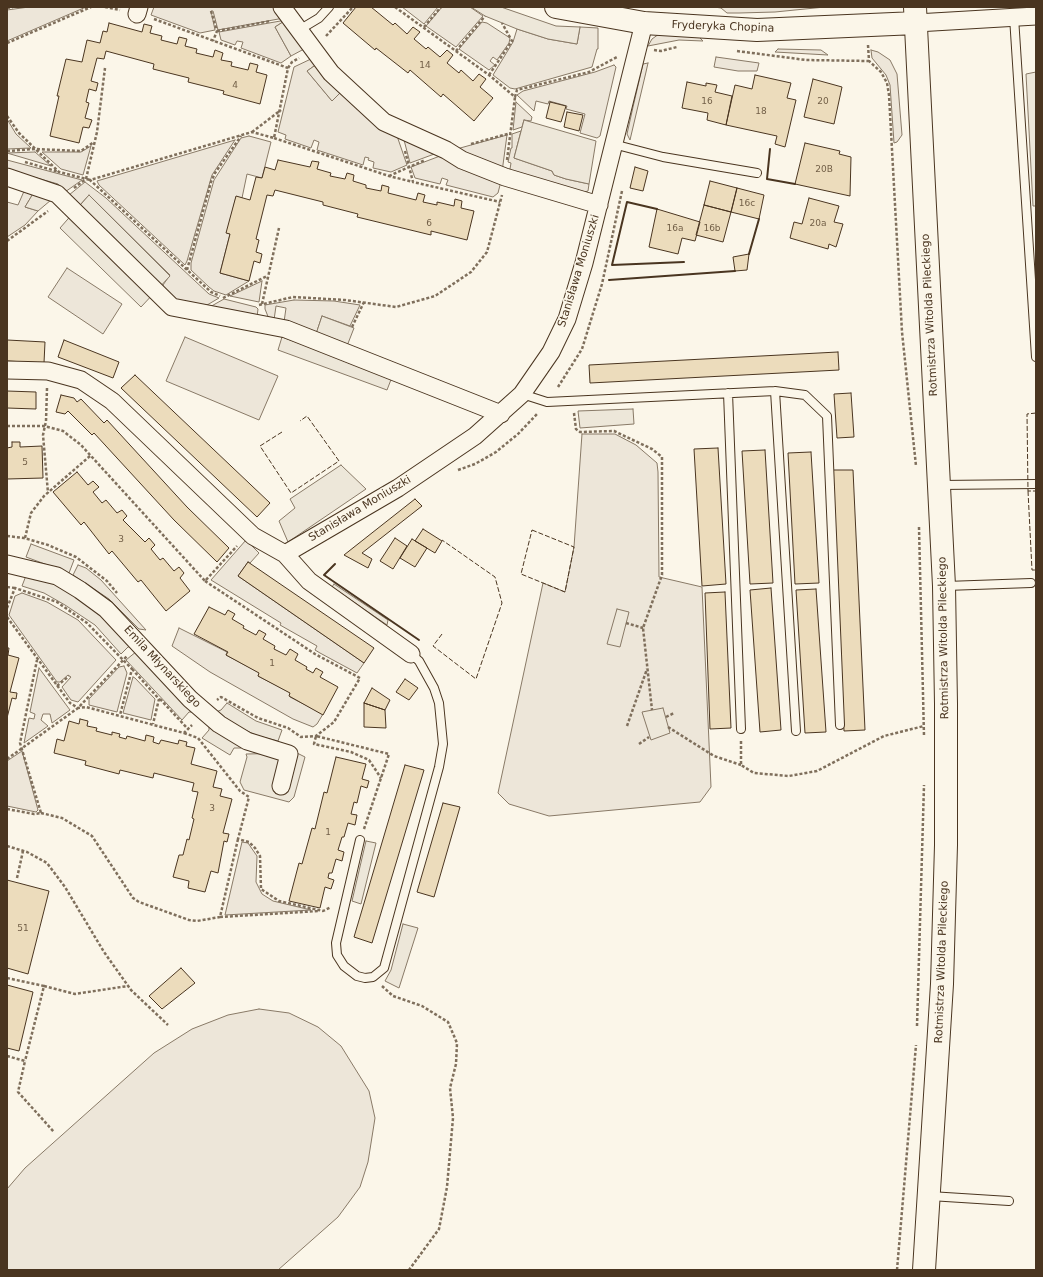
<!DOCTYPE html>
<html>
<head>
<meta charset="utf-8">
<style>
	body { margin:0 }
	#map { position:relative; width:1043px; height:1277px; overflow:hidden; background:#fbf6e9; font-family:"DejaVu Sans",sans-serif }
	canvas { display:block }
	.frame { position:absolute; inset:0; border:8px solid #4a3520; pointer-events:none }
</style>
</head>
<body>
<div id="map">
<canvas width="1043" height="1277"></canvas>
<div class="frame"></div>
</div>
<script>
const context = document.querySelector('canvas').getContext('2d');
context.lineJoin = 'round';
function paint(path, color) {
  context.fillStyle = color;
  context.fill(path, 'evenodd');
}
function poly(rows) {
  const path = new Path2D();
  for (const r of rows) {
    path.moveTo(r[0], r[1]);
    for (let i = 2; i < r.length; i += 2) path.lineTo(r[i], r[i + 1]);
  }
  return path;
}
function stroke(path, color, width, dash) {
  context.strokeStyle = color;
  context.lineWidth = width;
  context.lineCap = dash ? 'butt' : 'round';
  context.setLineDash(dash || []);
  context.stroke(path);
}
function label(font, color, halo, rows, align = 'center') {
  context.font = font + ' "DejaVu Sans",sans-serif';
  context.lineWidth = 3;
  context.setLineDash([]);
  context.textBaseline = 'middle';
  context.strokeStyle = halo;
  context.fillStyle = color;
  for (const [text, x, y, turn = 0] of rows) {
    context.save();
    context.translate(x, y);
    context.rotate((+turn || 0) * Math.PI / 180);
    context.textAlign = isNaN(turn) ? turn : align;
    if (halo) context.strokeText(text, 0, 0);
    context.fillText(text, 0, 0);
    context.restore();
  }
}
const green = poly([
	[29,7,86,7,7,41,7,10,29,7],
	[154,7,277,7,284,18,218,30,213,11,211,11,215,30,200,33,151,15,154,7],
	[402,7,438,7,424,24,402,7],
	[442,7,470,7,483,16,456,47,426,26,442,7],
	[714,7,825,7,775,12,739,13,727,13,721,8,714,7],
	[286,20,275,27,291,56,281,63,241,48,243,42,237,41,235,45,221,40,219,32,286,20],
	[482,22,487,23,510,38,509,43,497,60,493,57,490,61,495,65,489,70,459,49,482,22],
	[580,27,598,28,598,49,597,49,592,67,515,89,510,88,493,75,513,42,517,29,548,39,577,44,580,27],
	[659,34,699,37,703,41,679,40,648,46,652,39,659,34],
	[778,49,821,50,828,55,775,52,778,49],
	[871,50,878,52,890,60,897,74,902,135,897,142,894,143,890,85,886,75,872,58,871,50],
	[716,57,759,63,757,71,738,71,714,67,716,57],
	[313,58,317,64,307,71,332,101,342,91,396,133,407,165,391,172,373,168,374,162,368,160,369,158,365,157,363,165,317,150,319,142,314,140,311,148,285,139,286,135,278,132,294,67,313,58],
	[648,63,646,72,630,140,627,134,633,107,643,64,648,63],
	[614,65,616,67,600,136,597,138,580,133,585,114,566,109,567,106,549,101,548,104,536,101,534,111,517,95,523,91,595,72,614,65],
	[516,102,532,117,531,121,524,120,522,127,513,130,516,102],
	[7,119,16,134,31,148,7,149,7,119],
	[521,131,514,158,552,171,554,175,566,179,589,184,588,191,581,193,508,170,510,169,511,163,508,162,511,148,512,148,512,134,521,131],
	[507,135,502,172,453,150,507,135],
	[249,136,271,142,262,178,247,174,242,198,236,197,227,233,230,234,220,273,249,281,226,295,214,291,209,287,191,270,191,263,214,180,241,138,249,136],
	[403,136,437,153,410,163,403,136],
	[235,140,212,175,187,261,185,265,99,185,97,181,235,140],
	[91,146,83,175,61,169,42,152,81,152,91,146],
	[35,152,51,166,7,153,35,152],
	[440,156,501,181,498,193,493,197,446,185,448,180,442,178,440,184,415,178,411,167,440,156],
	[7,160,82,180,65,192,58,184,12,171,7,168,7,160],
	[85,182,106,198,209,294,219,298,202,308,177,301,163,288,163,285,170,275,89,195,80,205,69,195,85,182],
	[25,189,34,192,25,207,38,211,25,225,7,237,7,202,18,205,25,189],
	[67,268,122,304,103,334,48,297,67,268],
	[262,281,259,302,230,296,262,281],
	[224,299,256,307,258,309,257,317,208,308,224,299],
	[294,300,334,301,360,305,350,326,322,316,316,334,284,322,286,308,276,306,274,320,269,319,265,309,265,305,294,300],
	[185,337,278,376,259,420,166,381,185,337],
	[582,434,615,434,636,445,657,463,658,472,659,577,702,587,711,787,700,802,549,816,509,804,498,793,543,583,565,592,574,547,582,434],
	[246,540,259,553,250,563,248,562,238,576,364,663,357,673,320,653,315,650,317,646,280,625,281,623,211,580,246,540],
	[78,565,86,568,101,580,146,630,139,629,109,599,73,575,78,565],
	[22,593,47,602,78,620,116,660,78,702,71,700,62,687,71,677,68,675,60,682,57,682,9,615,15,596,22,593],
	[179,628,227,652,226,655,260,673,258,676,291,693,290,697,323,714,317,724,313,727,293,719,210,672,172,646,179,628],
	[124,666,127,673,117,712,89,705,89,699,119,667,124,666],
	[39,668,70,710,52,723,50,714,43,714,41,720,48,726,24,743,29,718,34,719,35,714,30,712,39,668],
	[133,677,135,678,155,699,151,720,123,713,133,677],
	[22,751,38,810,36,812,7,806,7,761,22,751],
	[242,842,248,843,257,856,256,882,262,894,273,901,311,910,225,915,242,842],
	[259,1009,289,1013,318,1027,341,1046,369,1091,375,1118,368,1162,360,1187,338,1217,278,1270,7,1270,7,1189,25,1168,154,1053,192,1029,228,1015,259,1009]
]);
const parking = poly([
	[471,7,501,7,556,26,580,27,577,44,548,39,517,29,485,16,471,7],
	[286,20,304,49,291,56,275,27,286,20],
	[317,64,342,91,332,101,307,71,317,64],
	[1036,72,1036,206,1033,206,1026,74,1036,72],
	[524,120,596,141,589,184,566,179,554,175,552,171,514,158,524,120],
	[34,192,51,200,38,211,25,207,34,192],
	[89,195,170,276,141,307,60,228,89,195],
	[322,316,354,328,347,346,316,334,322,316],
	[282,337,392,377,387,390,278,350,282,337],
	[633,409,634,424,580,428,578,411,633,409],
	[341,465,366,489,288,542,279,521,295,508,290,499,341,465],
	[31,544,74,560,69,573,26,557,31,544],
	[27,573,68,590,100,612,133,646,128,647,121,654,95,625,65,605,44,593,22,586,27,573],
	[334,584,388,620,387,625,332,587,334,584],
	[617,609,629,612,620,647,607,644,617,609],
	[137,651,195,712,189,712,182,720,126,660,137,651],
	[227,703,256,721,282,730,278,741,258,736,243,729,216,712,221,710,227,703],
	[663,708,670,733,651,740,642,712,663,708],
	[209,726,239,745,241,748,234,748,230,755,202,738,209,730,209,726],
	[297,753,305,757,294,797,289,802,244,790,240,782,247,757,246,754,297,753],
	[366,841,376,843,361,904,352,901,366,841],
	[403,924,418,928,399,988,385,981,391,970,403,924]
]);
const building = poly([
	[356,7,371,7,393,25,395,23,407,34,413,27,420,32,414,39,426,49,428,47,440,57,447,50,453,55,447,63,459,73,461,70,473,81,479,74,486,79,480,87,493,98,474,121,443,94,441,97,410,70,408,73,376,48,375,50,343,23,356,7],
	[109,23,142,32,144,24,152,26,150,33,162,36,161,40,177,44,179,37,187,39,185,46,197,49,196,53,213,57,215,50,223,53,221,60,232,62,231,66,248,70,250,63,258,65,256,72,267,75,260,104,223,94,224,91,188,82,189,78,153,69,154,64,106,51,104,59,97,58,91,81,98,83,96,91,89,89,86,102,89,103,85,118,92,120,89,128,83,127,79,143,50,136,59,96,57,96,66,59,82,62,87,40,100,43,103,31,107,32,109,23],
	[755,75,791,83,787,98,796,100,785,147,775,144,777,136,726,125,735,85,752,89,755,75],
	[813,79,842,87,834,124,804,117,813,79],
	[687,82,706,86,706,83,717,85,715,92,732,96,726,125,707,120,708,113,682,108,687,82],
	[550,102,566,106,561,122,546,118,550,102],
	[567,112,583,115,579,131,564,127,567,112],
	[805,143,840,151,839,154,851,157,850,196,795,184,805,143],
	[278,160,310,167,312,161,319,162,317,169,331,173,330,176,345,179,347,173,354,175,353,181,366,185,366,188,381,191,382,185,389,187,388,193,416,200,418,193,425,195,423,202,437,205,437,202,454,206,455,199,462,201,461,208,474,211,467,240,431,231,431,235,357,217,358,214,323,205,323,202,275,190,273,196,267,195,256,239,259,240,256,252,262,254,260,263,254,261,249,281,220,273,230,234,226,233,236,196,250,200,256,177,262,178,265,167,275,170,278,160],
	[635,167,648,171,643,191,630,188,635,167],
	[710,181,737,188,731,212,704,205,710,181],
	[737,188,764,195,759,219,731,212,737,188],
	[809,198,839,206,834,222,843,224,836,247,829,244,828,249,790,238,794,222,802,224,809,198],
	[704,205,731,212,723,242,696,235,704,205],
	[657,209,700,222,695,241,682,238,678,254,649,247,657,209],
	[749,254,747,270,735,271,733,257,749,254],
	[7,340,45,342,44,363,7,361,7,340],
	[64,340,119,362,113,378,58,357,64,340],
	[838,352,839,370,590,383,589,365,838,352],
	[135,375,270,503,257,517,121,388,135,375],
	[7,391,36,392,36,409,7,408,7,391],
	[851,393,854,437,837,438,834,394,851,393],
	[61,395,74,398,77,402,81,399,104,423,107,420,187,507,229,548,217,562,174,520,94,433,92,435,68,411,65,414,56,412,61,395],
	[12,442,20,442,20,447,42,446,43,478,7,479,7,448,12,447,12,442],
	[718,448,726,584,702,586,694,449,718,448],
	[765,450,773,583,750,584,742,451,765,450],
	[811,452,819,583,795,584,788,453,811,452],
	[833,470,853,470,865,730,844,731,833,470],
	[77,472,88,485,93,481,99,487,93,492,102,503,106,500,117,513,122,510,127,516,123,520,145,542,149,538,155,545,151,549,160,560,163,558,174,571,179,567,184,573,180,578,190,591,166,611,141,580,138,582,112,551,109,554,84,522,81,525,53,492,77,472],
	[415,499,422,506,362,553,372,559,368,568,344,555,415,499],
	[423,529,442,541,435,553,415,541,423,529],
	[395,538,407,546,393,569,380,561,395,538],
	[412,539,427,548,415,567,400,558,412,539],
	[248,562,374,648,364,663,238,576,248,562],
	[771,588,781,730,760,732,750,590,771,588],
	[816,589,826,732,805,733,796,590,816,589],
	[725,592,731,728,710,729,705,593,725,592],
	[209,607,225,615,228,610,235,614,232,619,244,626,243,628,256,635,259,630,266,634,263,639,275,646,274,649,286,655,290,649,298,654,295,660,307,667,306,669,313,673,316,668,323,672,320,677,338,687,323,715,289,696,290,693,258,676,259,673,226,655,228,652,194,634,209,607],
	[7,648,9,648,8,655,19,658,10,692,17,693,16,699,12,698,7,718,7,648],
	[405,679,418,688,409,700,396,692,405,679],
	[372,688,390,700,385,710,364,703,372,688],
	[364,703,385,710,386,728,364,727,364,703],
	[80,719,88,721,87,726,97,728,96,731,112,735,112,732,120,734,119,737,126,739,127,736,145,741,146,735,154,737,153,742,159,744,161,740,178,744,179,740,187,742,186,746,195,748,191,764,217,771,213,787,222,789,220,796,232,799,223,833,229,834,227,842,224,841,218,873,211,871,205,892,188,888,189,881,173,877,179,855,183,855,187,839,189,840,194,819,192,818,198,792,192,791,194,783,154,773,153,778,120,770,119,774,85,765,86,761,54,753,57,739,64,741,69,721,79,724,80,719],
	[336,757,366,764,362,779,369,781,367,788,361,786,357,803,354,802,351,814,357,815,355,825,348,823,344,837,342,837,338,850,344,852,342,861,336,859,332,873,329,873,328,878,334,880,331,889,325,887,320,908,289,901,299,863,302,864,312,828,315,829,324,792,327,793,336,757],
	[405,765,424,770,372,943,354,937,405,765],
	[443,803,460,807,434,897,417,892,443,803],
	[7,880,49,891,28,974,7,968,7,880],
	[181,968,195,983,162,1009,149,996,181,968],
	[7,985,33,992,19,1051,7,1048,7,985]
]);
const path = poly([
	[105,7,120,10],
	[395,7,489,75,515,97,517,90,589,72,617,57],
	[7,8,13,7],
	[211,11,217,31,213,41],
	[154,19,288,68,274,138,252,132,90,180,211,292,220,296],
	[424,27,441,7],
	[217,31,271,21],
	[326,36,353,7],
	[7,43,91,7],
	[868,45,869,61,881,72,887,83,889,95,902,332,916,466],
	[654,50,661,51,677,47],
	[456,51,485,16],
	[737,51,806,60,869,61],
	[288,68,292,62,299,58],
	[489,75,512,41,502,23],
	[7,116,19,133,59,172,90,180],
	[252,132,281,110],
	[274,138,389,176,413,182],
	[471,144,511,133],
	[7,151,35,149,81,151,94,142],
	[405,151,413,182,500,202],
	[507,160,515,97],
	[25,162,59,172],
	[389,176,425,160],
	[74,188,86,179,97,132,105,68],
	[7,241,48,211],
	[187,270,211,182,215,173,241,136],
	[223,298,267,276],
	[262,304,279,228],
	[259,305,293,297,345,300,396,307,435,296,471,272,487,252,502,195],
	[352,327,364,302],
	[558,387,582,349,602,284,622,191],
	[47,388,46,421,43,435,48,493],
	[574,413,576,429,580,432,614,431,652,449,662,457,662,575,643,628,652,710],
	[7,426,44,426,63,431,81,445,205,581,237,546],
	[458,470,475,464,496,452,518,434,538,413],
	[919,527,924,736],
	[7,536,24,538,48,545,76,557,107,581,117,593],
	[25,538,31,513,44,496,90,456],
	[205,581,315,654,360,678,334,722,316,736,301,737,288,728,258,718,221,697,217,700],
	[7,587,15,588],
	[7,608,15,588,57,602,87,623,132,669,120,715],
	[7,617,70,703,78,708,86,707,184,733,192,725],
	[626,623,643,628],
	[132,669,159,699,153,724],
	[57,686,69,676],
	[160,699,188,729],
	[666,717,674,713],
	[627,726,647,669],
	[668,727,714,756,741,765],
	[184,733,198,738,240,791,249,797,238,839,249,842,255,848,260,856,261,889,279,901,323,911,331,907],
	[741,741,741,765,754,773,789,776,817,771,884,736,924,726],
	[639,744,649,737],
	[7,759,78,708,127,656],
	[7,809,34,814,41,813,20,743,37,660],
	[41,813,62,818,92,836,133,898,139,902,189,920,197,921,220,917],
	[364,829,389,754,316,736,314,744,351,752,369,760,381,778],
	[238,839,220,917,319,911],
	[7,846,27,852,47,863,65,887,104,952,131,990,168,1025],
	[17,878,23,851],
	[7,978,44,986,25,1061],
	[44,986,75,994,128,986],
	[382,986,393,996,422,1006,448,1022,457,1043,456,1064,450,1088,453,1118,447,1187,439,1229,409,1270],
	[917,1026,924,785],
	[7,1056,25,1061,18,1092,54,1132],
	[897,1270,916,1045]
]);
const lane = poly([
	[1014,17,1036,357],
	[299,30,319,18,329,7],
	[613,144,663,157,757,173],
	[775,391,796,731],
	[728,393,741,729],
	[522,394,547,402,775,391,805,395,827,416,840,725],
	[940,485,1036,484],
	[946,586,1031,583],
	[360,840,336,943,337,955,344,966,357,976,365,978,373,977,384,968,439,767,443,744,439,703,434,688,419,661,411,654],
	[930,1196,1009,1201]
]);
const street = poly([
	[282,7,331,73,384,122,446,150,462,160,505,177,599,205],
	[137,14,139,7],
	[916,23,1036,16],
	[7,177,57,194,172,307,286,329,501,414],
	[7,370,48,371,81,380,112,401,253,536,285,554,309,581,411,654],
	[285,554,398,488,475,436,522,394,551,352,567,319,584,263,644,23],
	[7,564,57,576,80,590,106,609,190,699,219,724,247,741,289,754,281,786]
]);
const secondary = poly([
	[556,7,644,23,757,30,916,23],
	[915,7,944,586,946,704,946,845,942,984,924,1270]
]);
const fence = poly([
	[1036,413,1027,414,1028,491,1036,491],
	[282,432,260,446,291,493,339,461,307,416,300,421],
	[1028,491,1032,570,1036,570],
	[532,530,574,547,565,592,521,574,532,530],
	[442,634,433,646,476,679,502,603,495,577,442,540]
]);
const wall = poly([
	[770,149,767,179,795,184],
	[657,209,627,202,612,265,684,262],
	[749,254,759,219],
	[609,280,735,271],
	[335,564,324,575,419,640]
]);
const numberNames = [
	["14",425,66],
	["4",235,86],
	["16",707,102],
	["20",823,102],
	["18",761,112],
	["20B",824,170],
	["16c",747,204],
	["6",429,224],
	["20a",818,224],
	["16a",675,229],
	["16b",712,229],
	["5",25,463],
	["3",121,540],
	["1",272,664],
	["3",212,809],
	["1",328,833],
	["51",23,929]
];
const streetNames = [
	["Fryderyka Chopina",723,27,2],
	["Stanisława Moniuszki",579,271,-73],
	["Rotmistrza Witolda Pileckiego",930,315,-93],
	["Stanisława Moniuszki",360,509,-31],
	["Rotmistrza Witolda Pileckiego",944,638,-91],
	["Emila Młynarskiego",162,667,47],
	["Rotmistrza Witolda Pileckiego",942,962,-88]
];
paint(green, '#ede6d9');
stroke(green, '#887966', 1);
paint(parking, '#ede7d9');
stroke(parking, '#887966', 1);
paint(building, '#ecdcbc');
stroke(building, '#4a3520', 1);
stroke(lane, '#4a3520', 10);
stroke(street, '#4a3520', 19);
stroke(secondary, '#4a3520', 24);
stroke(path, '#7f6f5c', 2.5, [3, 2]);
stroke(lane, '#fbf6e9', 8);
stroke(street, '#fbf6e9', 17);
stroke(secondary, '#fbf6e9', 22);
stroke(fence, '#4a3520', 1, [5, 2]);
stroke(wall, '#4a3520', 2);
label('9px', '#725f47', null, numberNames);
label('11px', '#4a3520', '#fbf6e9', streetNames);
</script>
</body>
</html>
